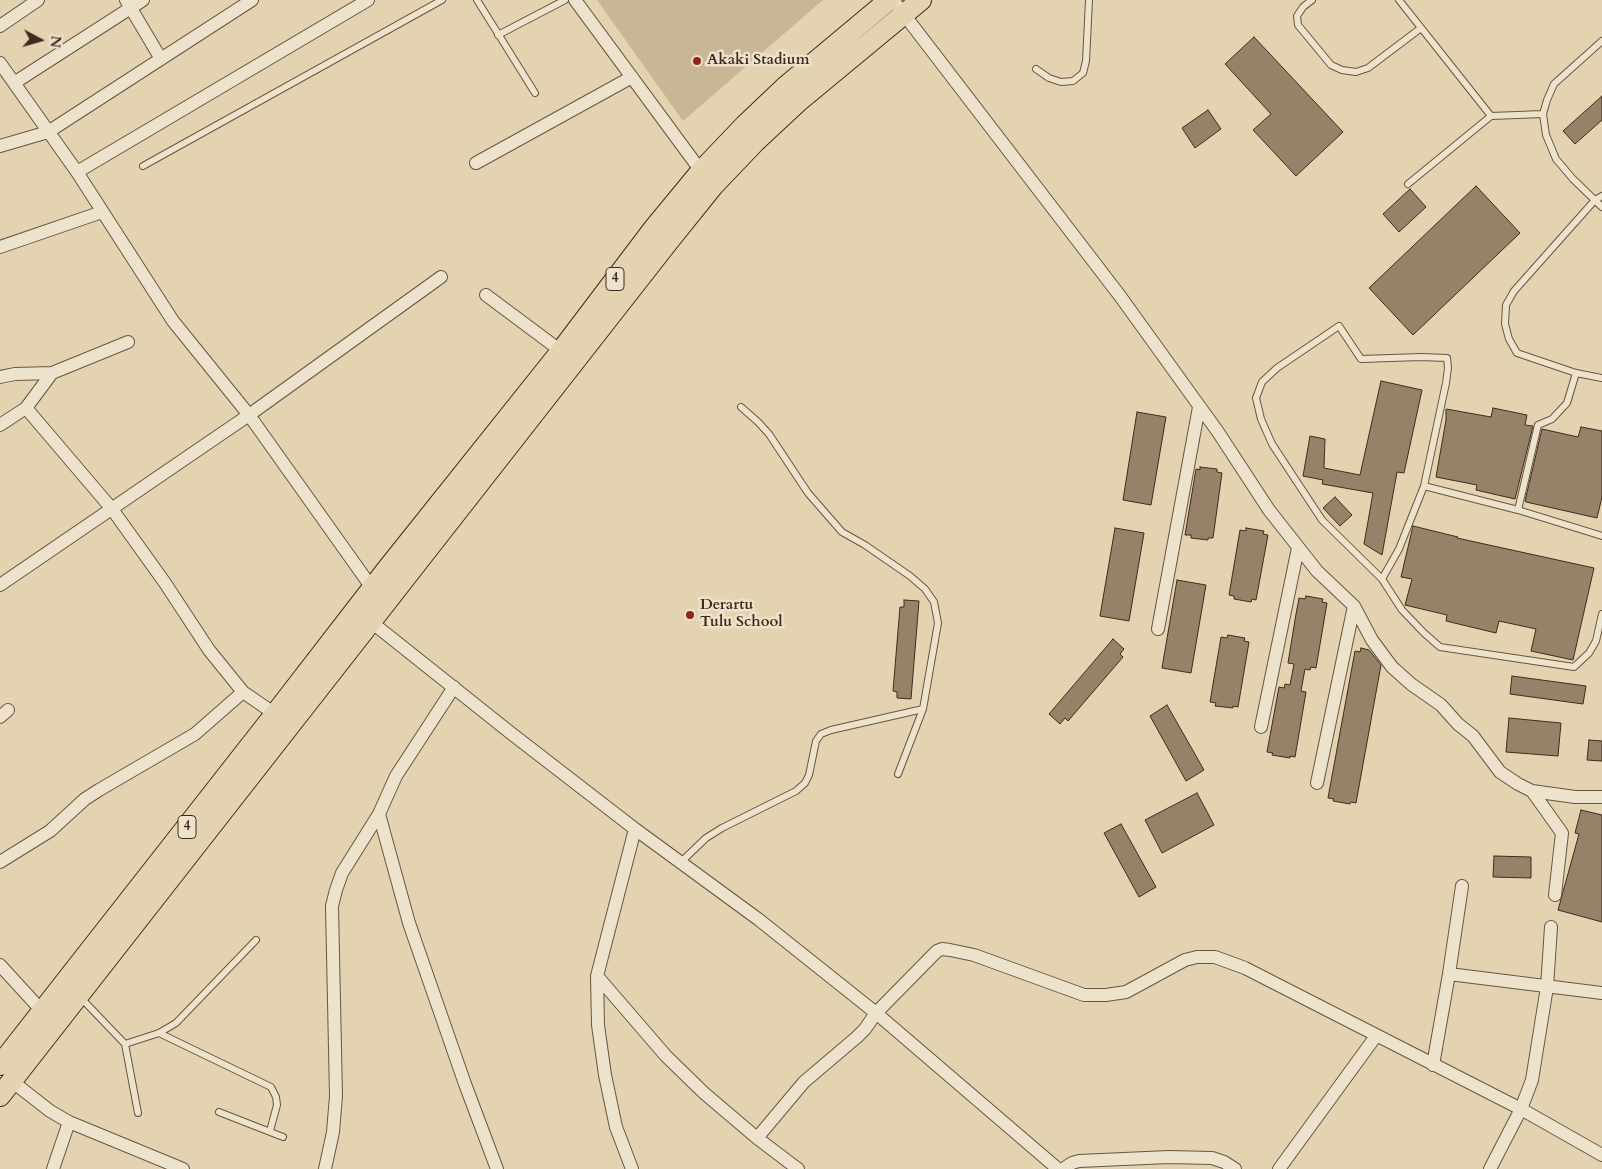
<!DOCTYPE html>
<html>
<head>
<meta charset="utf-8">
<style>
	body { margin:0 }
	#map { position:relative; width:1602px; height:1169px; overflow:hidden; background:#e4d3b0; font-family:Cardo,serif }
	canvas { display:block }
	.north { position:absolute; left:15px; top:15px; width:50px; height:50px; -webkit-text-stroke:4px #ede2cc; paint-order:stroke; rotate:96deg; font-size:14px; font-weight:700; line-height:20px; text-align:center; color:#3f2b1d }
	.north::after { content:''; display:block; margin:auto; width:18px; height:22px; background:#3f2b1d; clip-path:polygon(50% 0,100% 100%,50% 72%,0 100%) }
</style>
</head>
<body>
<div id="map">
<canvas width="1602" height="1169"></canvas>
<div class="north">N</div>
</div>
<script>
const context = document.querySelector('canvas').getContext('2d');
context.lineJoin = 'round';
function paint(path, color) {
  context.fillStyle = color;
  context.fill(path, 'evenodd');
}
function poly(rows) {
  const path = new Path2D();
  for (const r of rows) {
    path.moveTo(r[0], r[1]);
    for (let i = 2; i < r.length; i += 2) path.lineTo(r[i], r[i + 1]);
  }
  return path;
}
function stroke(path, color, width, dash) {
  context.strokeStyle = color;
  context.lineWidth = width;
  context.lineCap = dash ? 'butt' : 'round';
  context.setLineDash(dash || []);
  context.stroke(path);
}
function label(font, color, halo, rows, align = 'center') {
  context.font = font + ' Cardo,serif';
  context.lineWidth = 5;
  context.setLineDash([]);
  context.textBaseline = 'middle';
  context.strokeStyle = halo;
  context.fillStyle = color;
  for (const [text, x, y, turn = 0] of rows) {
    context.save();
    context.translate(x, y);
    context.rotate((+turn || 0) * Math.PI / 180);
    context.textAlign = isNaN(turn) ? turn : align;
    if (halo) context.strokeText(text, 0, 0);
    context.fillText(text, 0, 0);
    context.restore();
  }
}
const green = poly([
	[597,0,823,0,683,121]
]);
const building = poly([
	[1254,37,1343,132,1296,176,1253,130,1271,114,1225,64,1254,37],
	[1602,96,1602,120,1575,144,1563,131,1602,96],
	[1208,110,1221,129,1195,148,1182,128,1208,110],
	[1476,186,1520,233,1413,335,1369,288,1476,186],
	[1410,189,1426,207,1399,232,1383,214,1410,189],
	[1381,381,1422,390,1404,473,1397,472,1382,555,1364,544,1373,493,1322,484,1323,480,1303,476,1310,436,1325,439,1324,468,1360,475,1381,381],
	[1493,408,1527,415,1525,425,1533,426,1515,499,1476,490,1477,485,1436,477,1446,420,1446,409,1491,417,1493,408],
	[1137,412,1166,417,1151,505,1123,500,1137,412],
	[1581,427,1602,431,1602,497,1597,518,1526,502,1525,501,1542,429,1578,437,1581,427],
	[1200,467,1217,469,1217,472,1222,473,1213,538,1208,538,1208,540,1191,538,1191,535,1185,535,1196,469,1200,470,1200,467],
	[1335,497,1352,515,1340,526,1323,508,1335,497],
	[1413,526,1458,537,1457,538,1594,568,1573,660,1531,651,1536,629,1499,621,1496,633,1446,621,1447,615,1405,605,1412,579,1401,577,1413,526],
	[1115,528,1144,533,1129,621,1100,616,1115,528],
	[1246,528,1264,531,1263,534,1268,535,1256,600,1252,599,1251,602,1234,599,1234,596,1229,595,1240,530,1246,531,1246,528],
	[1177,580,1206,585,1191,673,1162,668,1177,580],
	[1306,596,1323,599,1322,602,1327,603,1316,668,1311,667,1310,670,1305,669,1301,691,1306,692,1295,757,1290,756,1290,758,1272,755,1273,753,1267,752,1279,687,1284,688,1285,684,1290,685,1294,664,1288,663,1296,614,1299,598,1305,599,1306,596],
	[904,600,919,601,911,699,897,698,897,692,893,691,900,607,904,607,904,600],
	[1228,635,1245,638,1244,641,1249,642,1238,707,1233,706,1233,708,1215,706,1216,703,1210,702,1221,637,1227,638,1228,635],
	[1113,639,1124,649,1120,654,1123,657,1068,721,1065,718,1060,724,1049,714,1113,639],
	[1361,648,1369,650,1381,665,1356,803,1351,802,1350,804,1333,801,1334,799,1328,798,1355,651,1360,652,1361,648],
	[1512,676,1586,686,1583,704,1510,694,1512,676],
	[1167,705,1204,770,1186,781,1150,716,1167,705],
	[1509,718,1561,723,1558,756,1506,752,1509,718],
	[1589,740,1602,741,1602,761,1587,760,1589,740],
	[1197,793,1214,825,1162,853,1145,820,1197,793],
	[1581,810,1602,815,1602,922,1558,910,1579,834,1575,833,1581,810],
	[1121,824,1156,887,1139,897,1104,833,1121,824],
	[1494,856,1531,857,1531,878,1493,877,1494,856]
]);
const service = poly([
	[477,0,535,93],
	[1312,0,1303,7,1297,16,1298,25,1331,65,1342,70,1356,72,1368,68,1421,28],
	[1399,0,1491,116,1543,114],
	[498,35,565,0],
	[1602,41,1554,84,1547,100,1543,114,1546,135,1556,159,1573,179,1602,207],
	[1036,69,1049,78,1061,82,1073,81,1083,73,1086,61,1089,0],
	[143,166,442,0],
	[1408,184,1491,116],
	[1602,196,1595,200,1514,291,1506,305,1505,324,1509,339,1517,353,1576,373,1602,378],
	[741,407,758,422,769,434,808,493,842,532,865,545,910,576,925,589,934,602,938,623,923,709,898,774],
	[1424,486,1518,510,1602,536],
	[1518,510,1538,425,1552,419,1567,403,1576,373],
	[1382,579,1399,549,1424,486,1446,383,1448,368,1447,358,1421,357,1361,359,1339,326,1277,368,1262,382,1256,398,1261,419,1272,444,1322,520,1382,579,1402,610,1424,633,1440,647,1574,667,1589,653,1596,641,1602,614],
	[681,862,706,838,722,828,796,791,805,783,809,775,816,741,821,734,831,730,923,709],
	[81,998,125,1044,138,1113],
	[159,1033,271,1087,276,1097,277,1105,270,1131],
	[125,1044,159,1033,176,1023,256,940],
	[219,1112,283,1137]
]);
const minor = poly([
	[126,0,161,59],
	[575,0,701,171],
	[893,0,1120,296,1218,432,1269,510,1317,571,1354,606,1372,640,1392,667,1411,684,1441,705,1458,724,1473,736,1500,772,1518,784,1532,791,1575,797,1602,797],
	[0,26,38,0],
	[0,63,77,172,173,321,249,415,372,588],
	[14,83,143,0],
	[0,146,48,132,252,0],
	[476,163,632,77],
	[77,172,368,0],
	[0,247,102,212],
	[486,295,561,351],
	[52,373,26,408,112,509,165,583,209,650,243,692,275,714],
	[0,377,15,374,52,373,128,342],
	[0,425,26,408],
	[0,585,249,415,441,277],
	[365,617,512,734,635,829,758,919,876,1013,1058,1169],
	[1158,629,1199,407],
	[454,687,396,776,379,814,409,923,465,1084,497,1169],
	[0,717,8,710],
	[1261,727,1298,548],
	[1317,783,1354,606],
	[1532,791,1562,833,1555,895],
	[0,862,50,831,85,799,99,790,195,734,243,692],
	[0,965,42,1011],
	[1449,974,1602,993],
	[597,976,666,1056,704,1093,757,1138],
	[1433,1065,1449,974,1462,886],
	[13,1082,50,1111,69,1122,183,1169],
	[53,1169,69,1122],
	[325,1169,333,1132,336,1096,332,906,336,890,342,873,379,814],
	[632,1169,616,1127,605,1075,598,1025,597,976,635,829],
	[798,1169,757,1138,804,1082,857,1037,865,1029,876,1013,937,951,942,949,950,950,974,955,1084,995,1106,995,1126,992,1185,960,1197,957,1215,957,1245,968,1521,1109,1602,1155],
	[1063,1169,1072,1163,1079,1161,1169,1157,1212,1158,1224,1162,1235,1169],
	[1279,1169,1376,1036],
	[1490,1169,1521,1109,1532,1080,1547,987,1551,927]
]);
const primary = poly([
	[0,1065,275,714,387,569,561,351,654,228,701,171,745,125,785,87,889,0],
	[0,1096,668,242,713,186,755,142,799,101,921,0]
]);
const markers = [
	[697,61,5,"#8f2418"],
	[690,615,5,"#8f2418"]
];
const shields = [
	[615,279,18],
	[187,827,18]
];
const shieldNames = [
	["4",615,279],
	["4",187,827]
];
const poiNames = [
	["Akaki Stadium",707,61],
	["Derartu",700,606],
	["Tulu School",700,623]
];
paint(green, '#c8b697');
paint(building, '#958269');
stroke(building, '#3f2b1d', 1);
stroke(service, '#685542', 8);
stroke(minor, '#685542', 14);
stroke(primary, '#3f2b1d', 22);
stroke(service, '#ede2cc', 6);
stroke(minor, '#ede2cc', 12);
stroke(primary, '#e4d3b0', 20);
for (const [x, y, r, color] of markers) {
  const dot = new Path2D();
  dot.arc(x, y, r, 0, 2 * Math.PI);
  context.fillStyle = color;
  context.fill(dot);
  stroke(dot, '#ede2cc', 2);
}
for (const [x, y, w] of shields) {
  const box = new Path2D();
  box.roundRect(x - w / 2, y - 11.5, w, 23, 4);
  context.fillStyle = '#ede2cc';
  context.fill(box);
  stroke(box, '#3f2b1d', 1);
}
label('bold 14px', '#3f2b1d', null, shieldNames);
label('bold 15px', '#3f2b1d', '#ede2cc', poiNames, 'left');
</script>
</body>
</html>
